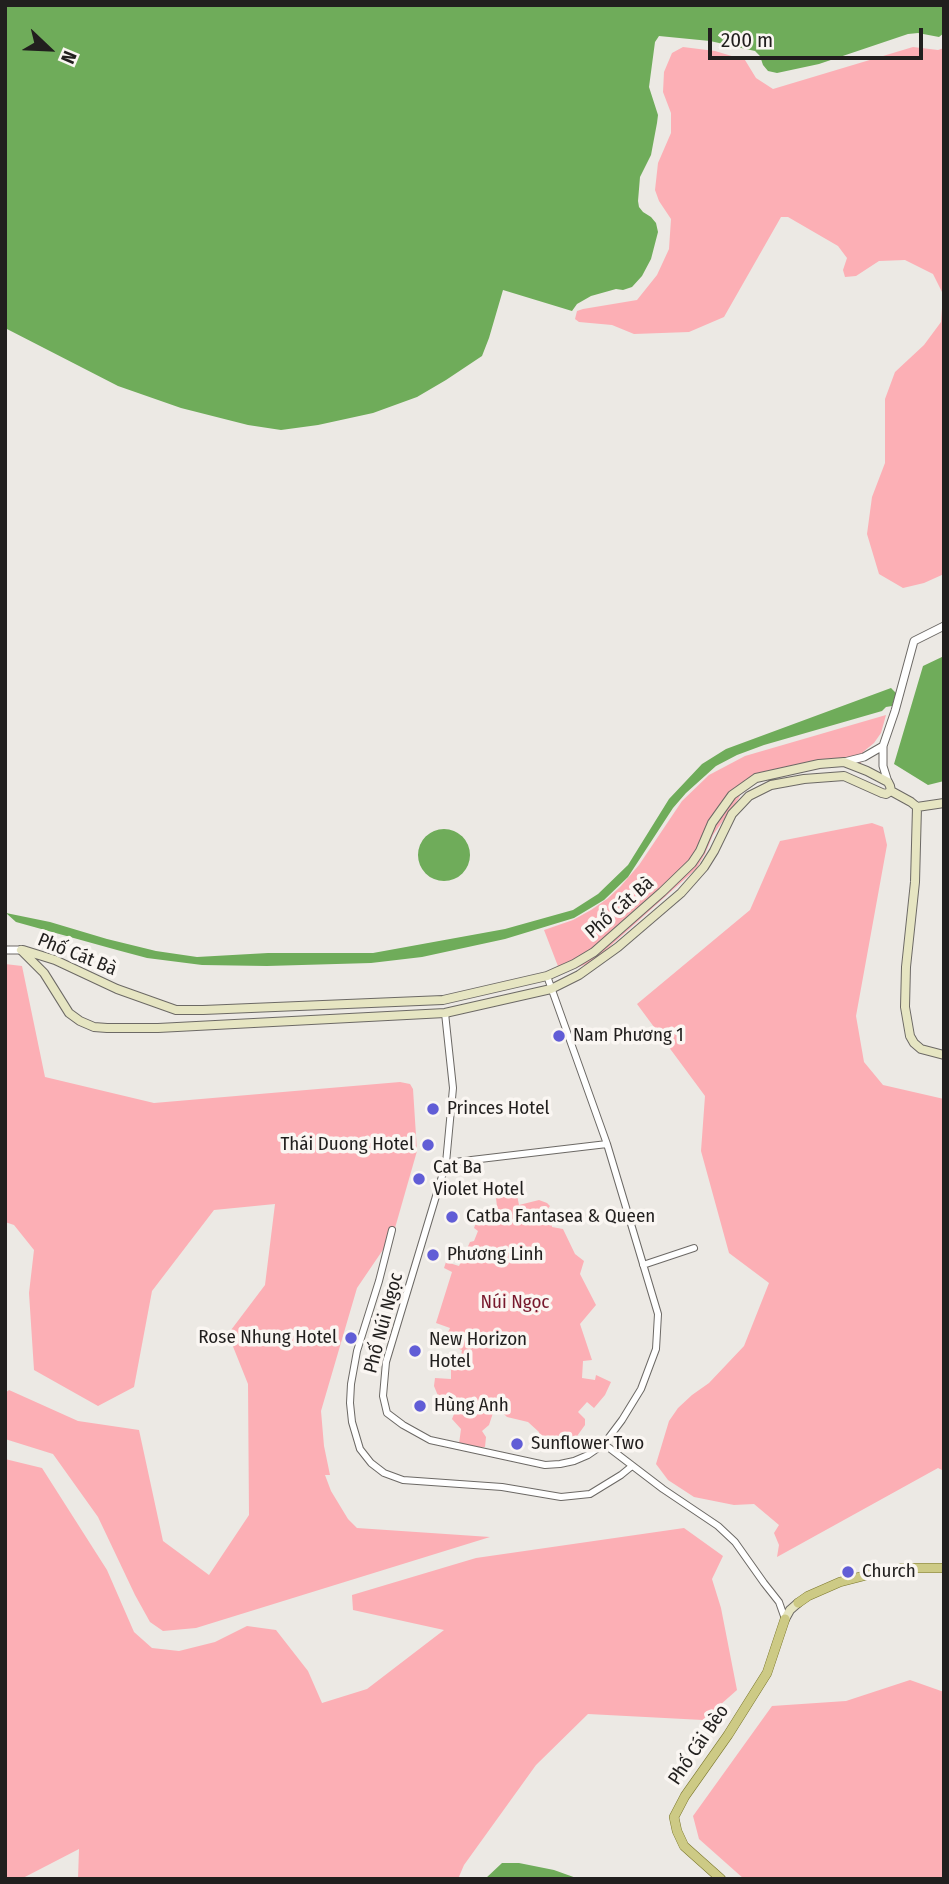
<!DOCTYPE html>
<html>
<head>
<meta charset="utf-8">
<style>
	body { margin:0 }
	#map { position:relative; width:949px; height:1884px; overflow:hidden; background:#ece9e4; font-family:"Fira Sans Condensed",sans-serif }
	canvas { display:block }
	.frame { position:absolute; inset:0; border:7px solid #211f1e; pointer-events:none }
	.north { position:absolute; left:14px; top:14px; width:70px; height:70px; -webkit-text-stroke:5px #faf6f2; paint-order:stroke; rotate:113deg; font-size:19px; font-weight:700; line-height:28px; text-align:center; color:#211f1e }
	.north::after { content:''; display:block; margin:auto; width:24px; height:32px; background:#211f1e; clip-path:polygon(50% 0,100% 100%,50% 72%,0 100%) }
	.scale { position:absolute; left:708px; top:28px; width:215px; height:32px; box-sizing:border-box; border:4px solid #211f1e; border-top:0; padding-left:9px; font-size:21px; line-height:24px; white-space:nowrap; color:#211f1e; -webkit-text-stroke:5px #faf6f2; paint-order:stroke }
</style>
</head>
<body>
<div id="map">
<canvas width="949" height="1884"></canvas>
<div class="frame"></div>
<div class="north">N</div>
<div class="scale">200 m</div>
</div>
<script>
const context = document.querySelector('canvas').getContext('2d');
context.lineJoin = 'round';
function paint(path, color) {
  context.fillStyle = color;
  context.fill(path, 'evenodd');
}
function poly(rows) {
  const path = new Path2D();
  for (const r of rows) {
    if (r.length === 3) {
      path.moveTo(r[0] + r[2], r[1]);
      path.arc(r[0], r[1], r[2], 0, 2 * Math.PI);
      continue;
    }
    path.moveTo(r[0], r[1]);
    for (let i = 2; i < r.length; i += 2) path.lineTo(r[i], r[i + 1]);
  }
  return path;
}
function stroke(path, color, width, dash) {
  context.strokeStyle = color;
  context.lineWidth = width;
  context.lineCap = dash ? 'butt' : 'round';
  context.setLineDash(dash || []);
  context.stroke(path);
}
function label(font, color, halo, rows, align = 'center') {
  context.font = font + ' "Fira Sans Condensed",sans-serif';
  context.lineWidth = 7;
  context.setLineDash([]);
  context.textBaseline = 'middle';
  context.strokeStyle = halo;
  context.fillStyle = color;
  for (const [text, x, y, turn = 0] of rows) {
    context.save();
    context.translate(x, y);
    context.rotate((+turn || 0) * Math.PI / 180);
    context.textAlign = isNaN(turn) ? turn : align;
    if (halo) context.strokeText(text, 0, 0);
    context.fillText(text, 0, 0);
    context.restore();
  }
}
const green = poly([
	[683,47,715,51,745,60,756,78,773,89,913,47,938,50,944,48,944,574,924,583,903,588,879,574,867,534,872,497,885,463,885,399,895,372,924,345,941,322,943,294,933,274,905,260,879,261,856,276,845,277,843,270,847,258,838,246,788,217,781,217,724,317,689,332,634,334,612,325,579,322,575,319,577,311,583,309,637,300,657,275,669,249,671,219,659,201,655,190,658,163,671,133,671,113,663,92,664,72,672,53],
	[886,715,881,733,874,743,863,752,861,763,775,775,762,779,746,779,739,798,713,835,705,854,696,869,607,949,589,963,561,974,544,930,573,920,591,910,607,899,620,887,639,865,682,801,709,775,745,756],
	[872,823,883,827,887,845,856,1016,864,1062,883,1085,944,1099,944,1471,938,1468,777,1557,779,1545,774,1533,779,1525,754,1504,734,1505,694,1497,668,1480,656,1464,669,1421,678,1408,692,1395,709,1383,744,1346,769,1283,729,1253,701,1151,705,1096,637,1004,750,910,780,841],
	[5,964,22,966,45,1077,154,1103,400,1082,410,1084,413,1089,417,1151,393,1235,357,1288,321,1411,324,1446,330,1475,325,1475,331,1491,348,1519,357,1528,490,1537,196,1628,163,1631,150,1622,135,1595,98,1517,53,1454,5,1439,5,1393,9,1390,78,1421,139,1430,163,1541,209,1575,249,1515,248,1384,228,1334,265,1285,275,1204,214,1210,152,1291,134,1387,98,1406,34,1370,29,1293,34,1250,14,1225,5,1222],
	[517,1195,519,1205,539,1200,547,1203,550,1206,546,1211,538,1212,537,1217,551,1219,552,1227,563,1229,575,1254,584,1261,580,1274,596,1305,580,1324,592,1360,583,1361,582,1378,595,1380,596,1375,611,1382,605,1395,594,1408,587,1402,578,1412,585,1419,585,1425,570,1446,557,1449,546,1447,540,1439,539,1432,528,1422,507,1417,498,1408,495,1407,489,1425,482,1431,486,1437,485,1447,478,1448,459,1444,461,1429,452,1419,454,1414,441,1403,434,1386,435,1378,451,1379,451,1370,460,1361,462,1350,443,1343,450,1328,436,1323,452,1272,444,1268,446,1262,459,1266,470,1242,474,1241,478,1231,474,1228,477,1220,498,1215,496,1198],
	[5,1459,42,1468,107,1570,134,1632,152,1648,179,1651,215,1642,247,1626,276,1630,308,1671,322,1703,367,1689,444,1630,353,1610,352,1595,476,1558,684,1528,723,1556,712,1579,721,1608,737,1690,703,1720,588,1714,536,1765,464,1865,458,1879,78,1879,79,1849,21,1879,5,1879],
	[910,1680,944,1692,944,1879,744,1879,699,1839,693,1816,772,1706,846,1701]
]);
const water = poly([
	[5,5,944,5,944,33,939,37,918,33,908,34,819,64,777,73,768,71,763,65,760,56,755,51,710,41,659,36,655,42,649,87,658,115,657,123,651,155,640,177,638,201,639,207,643,212,651,217,656,223,658,232,651,259,642,276,632,287,623,290,616,289,591,296,577,304,572,311,503,290,489,338,482,356,446,380,417,397,373,413,318,425,281,430,248,425,181,408,118,386,5,328],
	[944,656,944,781,928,785,894,764,923,666],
	[891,688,896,693,892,706,886,707,882,711,764,745,737,755,716,766,686,793,673,808,628,877,604,900,574,918,505,939,422,957,371,963,267,966,202,965,147,958,117,950,16,922,6,913,50,922,107,939,156,951,197,957,268,953,373,953,505,929,573,910,598,894,628,865,669,799,702,764,726,749],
	[444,855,26],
	[502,1863,519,1863,554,1870,579,1879,485,1879]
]);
const minor = poly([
	[445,1013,453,1088,446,1163,386,1362,383,1396,387,1413,403,1425,430,1440,545,1465,560,1464,574,1461,588,1455,604,1444,622,1420,641,1389,656,1349,658,1314,607,1144,547,976],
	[446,1163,607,1144],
	[392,1230,379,1281,357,1351,351,1384,350,1403,352,1422,360,1449,371,1463,384,1473,403,1480,502,1487,561,1497,590,1494,621,1475,632,1466],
	[643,1265,694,1248],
	[604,1444,663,1489,718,1526,735,1542,764,1583,779,1602,785,1619]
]);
const tertiary = poly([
	[844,762,864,757,883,746],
	[888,782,883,766,883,746,895,711,914,641,944,626],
	[5,950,21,950]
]);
const secondary = poly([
	[917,807,944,803],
	[21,950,44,973,69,1013,80,1021,94,1027,107,1028,158,1028,445,1013,551,989,579,975,618,947,681,893,704,867,714,851,732,814,749,796,771,785,804,779,844,776,882,793,886,794,891,791,911,802,917,807,915,882,906,967,905,1007,910,1036,914,1043,921,1049,944,1055],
	[23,950,55,960,117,989,176,1010,203,1010,443,1000,547,976,574,964,594,952,662,892,692,863,700,851,712,823,732,795,756,778,819,764,844,762,867,771,888,782,890,786,891,791],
	[785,1619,790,1610,798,1603]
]);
const primary = poly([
	[798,1603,808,1596,840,1582,871,1574,904,1568,944,1568],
	[721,1879,684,1846,677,1831,674,1817,685,1796,728,1735,767,1673,785,1619]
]);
const markers = [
	[559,1036,7,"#615dd6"],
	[433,1109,7,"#615dd6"],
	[428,1145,7,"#615dd6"],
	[419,1179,7,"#615dd6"],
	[452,1217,7,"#615dd6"],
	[433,1255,7,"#615dd6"],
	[351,1338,7,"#615dd6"],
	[415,1351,7,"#615dd6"],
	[420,1406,7,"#615dd6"],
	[517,1444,7,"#615dd6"],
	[848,1572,7,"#615dd6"]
];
const streetNames = [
	["Phố Cát Bà",620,908,-41],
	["Phố Cát Bà",77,955,22],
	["Phố Núi Ngọc",384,1323,-75],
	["Phố Cái Bèo",699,1745,-56]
];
const poiNames = [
	["Nam Phương 1",573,1036],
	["Princes Hotel",447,1109],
	["Thái Duong Hotel",414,1145,"right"],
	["Cat Ba",433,1168],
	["Violet Hotel",433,1190],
	["Catba Fantasea & Queen",466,1217],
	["Phương Linh",447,1255],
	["Rose Nhung Hotel",337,1338,"right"],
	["New Horizon",429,1340],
	["Hotel",429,1362],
	["Hùng Anh",434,1406],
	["Sunflower Two",531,1444],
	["Church",862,1572]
];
const parkNames = [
	["Núi Ngọc",515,1303]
];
paint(green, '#fcafb5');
paint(water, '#6fac5a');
stroke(minor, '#6c6965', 8);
stroke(tertiary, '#6c6965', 9);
stroke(secondary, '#6c6965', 10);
stroke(primary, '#7b772c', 10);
stroke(minor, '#fff', 6);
stroke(tertiary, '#fff', 7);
stroke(secondary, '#e6e5c2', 8);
stroke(primary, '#cdca85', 9);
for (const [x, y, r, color] of markers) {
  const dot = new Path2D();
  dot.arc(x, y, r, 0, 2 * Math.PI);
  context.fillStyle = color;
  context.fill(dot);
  stroke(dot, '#faf6f2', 2.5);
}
label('19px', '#211f1e', '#faf6f2', streetNames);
label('19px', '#211f1e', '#faf6f2', poiNames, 'left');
label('19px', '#77192d', '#faf6f2', parkNames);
</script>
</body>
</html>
